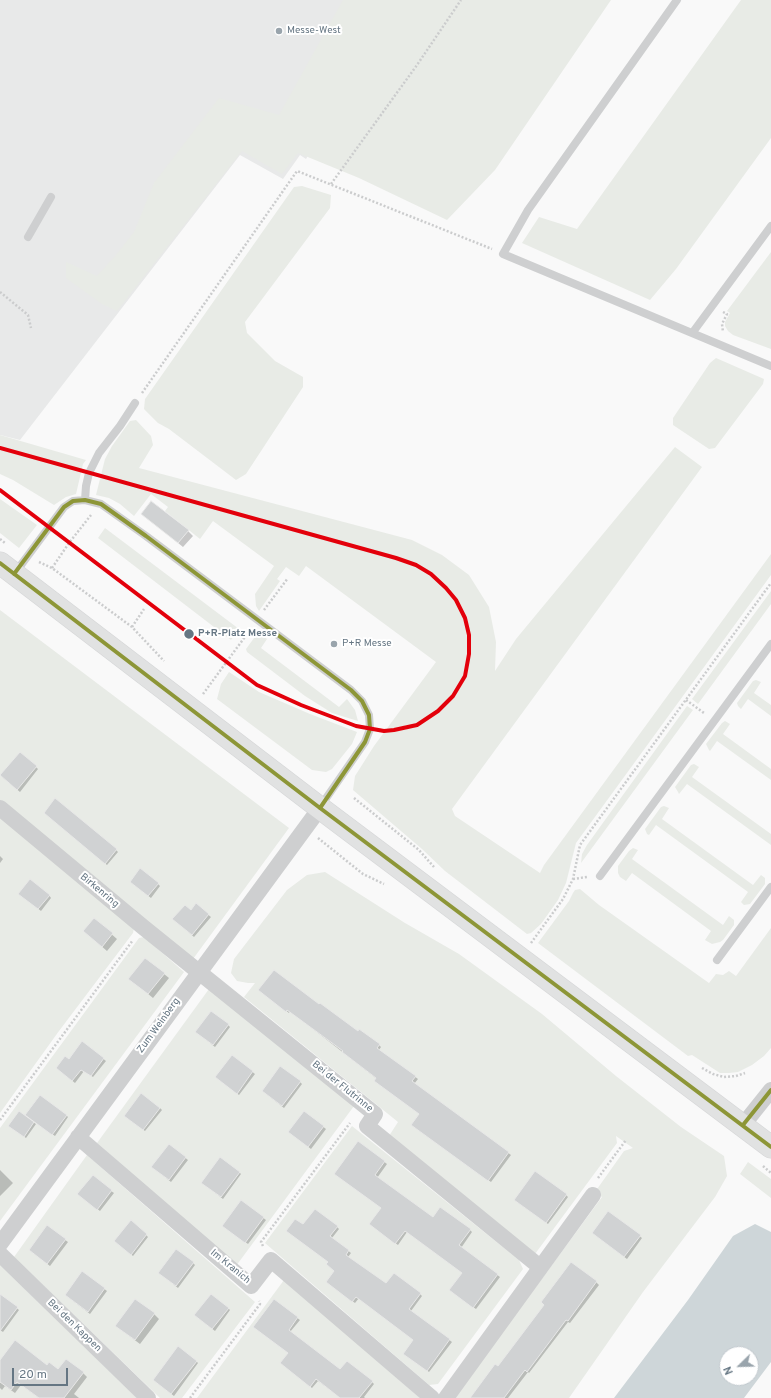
<!DOCTYPE html>
<html>
<head>
<meta charset="utf-8">
<style>
	body { margin:0 }
	#map { position:relative; width:771px; height:1398px; overflow:hidden; background:#f9f9f9; font-family:Overpass,sans-serif }
	canvas { display:block }
	.north { position:absolute; left:719px; top:1346px; width:40px; height:40px; box-sizing:border-box; background:#fff; border:1px solid #c1c8cd; border-radius:50%; rotate:247deg; font-size:11px; font-weight:700; line-height:16px; text-align:center; color:#657683 }
	.north::after { content:''; display:block; margin:auto; width:14px; height:18px; background:#99a4ac; clip-path:polygon(50% 0,100% 100%,50% 72%,0 100%) }
	.scale { position:absolute; left:12px; top:1368px; width:56px; height:18px; box-sizing:border-box; border:2px solid #657683; border-top:0; padding-left:5px; font-size:12px; line-height:14px; white-space:nowrap; color:#657683; -webkit-text-stroke:3px #fff; paint-order:stroke }
</style>
</head>
<body>
<div id="map">
<canvas width="771" height="1398"></canvas>
<div class="north">N</div>
<div class="scale">20 m</div>
</div>
<script>
const context = document.querySelector('canvas').getContext('2d');
context.lineJoin = 'round';
function paint(path, color) {
  context.fillStyle = color;
  context.fill(path, 'evenodd');
}
function poly(rows) {
  const path = new Path2D();
  for (const r of rows) {
    path.moveTo(r[0], r[1]);
    for (let i = 2; i < r.length; i += 2) path.lineTo(r[i], r[i + 1]);
  }
  return path;
}
function stroke(path, color, width, dash) {
  context.strokeStyle = color;
  context.lineWidth = width;
  context.lineCap = dash ? 'butt' : 'round';
  context.setLineDash(dash || []);
  context.stroke(path);
}
function label(font, color, halo, rows, align = 'center') {
  context.font = font + ' Overpass,sans-serif';
  context.lineWidth = 4;
  context.setLineDash([]);
  context.textBaseline = 'middle';
  context.strokeStyle = halo;
  context.fillStyle = color;
  for (const [text, x, y, turn = 0] of rows) {
    context.save();
    context.translate(x, y);
    context.rotate((+turn || 0) * Math.PI / 180);
    context.textAlign = isNaN(turn) ? turn : align;
    if (halo) context.strokeText(text, 0, 0);
    context.fillText(text, 0, 0);
    context.restore();
  }
}
const built = poly([
	[0,0,395,0,306,159,300,155,283,179,240,155,20,440,0,435]
]);
const green = poly([
	[343,0,611,0,495,170,447,220,359,178,298,153,282,174,242,151,117,311,102,304,66,278,66,262,97,276,116,255,134,232,154,183,219,98,279,115],
	[741,0,771,0,771,138,676,269,650,300,522,243,539,217,577,229],
	[302,186,331,195,330,208,245,322,247,333,275,361,303,377,303,387,246,474,236,480,169,429,158,423,144,409,145,399,294,187],
	[771,252,771,349,733,335,728,331,725,326,725,322,730,313,727,311],
	[716,358,764,379,763,384,715,448,709,449,673,425,673,418,710,363],
	[136,420,151,436,153,445,139,468,412,540,442,555,469,575,489,607,496,642,495,671,516,639,675,447,702,467,452,809,455,816,540,873,544,865,771,554,771,575,576,843,566,883,558,900,541,924,531,933,527,934,445,871,422,849,353,790,355,776,374,746,436,662,306,566,299,576,286,567,277,579,280,581,259,611,256,606,255,594,274,566,213,521,200,539,165,511,168,507,151,494,134,516,120,504,109,498,96,495,105,459,112,446,130,421],
	[0,435,86,460,83,464,76,494,66,497,54,505,13,480,0,474],
	[0,499,37,525,19,548,0,533],
	[105,528,239,629,231,640,98,538],
	[771,591,771,604,698,704,692,699],
	[0,610,289,828,193,959,0,800],
	[259,632,267,639,261,648,339,707,347,699,355,710,358,721,332,713,305,696,247,652,246,649,257,634],
	[229,672,259,692,310,714,357,732,352,744,332,769,326,772,312,770,217,699,221,684],
	[756,680,761,682,754,693,771,705,771,716,748,699,741,709,738,706,737,703,753,681],
	[687,706,693,710,581,863,582,854,587,845],
	[725,721,730,724,723,734,771,769,771,780,717,741,710,751,709,750,706,744,722,723],
	[694,764,699,767,692,777,771,834,771,845,687,784,679,794,678,792,675,787,691,765],
	[664,806,669,808,662,819,753,885,761,875,765,878,765,884,750,904,744,905,741,902,748,892,656,825,649,835,647,834,645,829,661,807],
	[0,817,134,928,133,933,59,1031,0,1113],
	[633,848,638,850,632,859,723,925,729,916,734,920,734,925,723,940,720,942,712,944,705,940,711,931,632,873,626,881,620,877,618,873,618,866,629,851],
	[325,872,405,923,459,954,542,1014,616,1076,681,1127,724,1156,727,1176,715,1197,643,1292,569,1398,454,1398,602,1197,595,1192,624,1151,633,1148,616,1136,617,1143,535,1254,389,1136,398,1122,244,997,255,983,248,983,237,981,231,973,234,959,287,890,307,875],
	[580,889,599,905,709,983,716,974,723,975,729,971,736,976,771,928,771,1048,764,1056,752,1065,738,1072,729,1073,720,1073,692,1055,688,1056,538,943,569,901,573,893,575,890],
	[144,937,184,972,0,1221,0,1128,139,938],
	[209,989,354,1106,236,1266,97,1143],
	[352,1126,519,1260,523,1269,438,1384,429,1385,265,1243],
	[87,1155,255,1302,182,1398,160,1398,14,1257],
	[748,1162,771,1179,771,1198,740,1174],
	[0,1265,137,1398,0,1398],
	[284,1280,420,1398,197,1398]
]);
const water = poly([
	[755,1224,771,1232,771,1362,744,1398,614,1398,688,1300,733,1236],
	[727,1354,751,1354,751,1378,727,1378]
]);
const shadow = poly([
	[147,518,188,531,193,536,183,547],
	[20,753,38,769,20,792,1,776],
	[47,815,116,850,118,852,107,865],
	[0,856,3,859,0,863],
	[133,884,158,884,160,886,151,898],
	[49,895,51,898,41,911,22,896],
	[196,905,211,917,194,937,176,921,191,911],
	[94,919,117,939,107,951,84,931],
	[164,974,169,978,153,998,130,979],
	[262,992,358,1032,379,1045,381,1047,379,1050,418,1079,414,1084,511,1155,491,1182,414,1127,420,1114,377,1079,290,1011,289,1013],
	[228,1025,230,1027,215,1047,199,1034],
	[83,1043,106,1061,93,1077,84,1071,75,1083,59,1070,69,1061],
	[232,1056,255,1074,239,1095,218,1079],
	[300,1082,302,1084,284,1108,265,1093],
	[160,1108,162,1110,145,1131,127,1118],
	[304,1112,326,1129,311,1149,292,1134],
	[66,1115,68,1117,55,1136,34,1121,33,1122,36,1124,26,1138,12,1128,31,1119],
	[359,1143,387,1164,377,1178,433,1219,470,1230,472,1232,461,1248,500,1277,476,1309,452,1292,463,1273,407,1232,398,1245,370,1224,382,1208],
	[169,1145,188,1160,171,1182,155,1169],
	[0,1170,13,1183,0,1196],
	[239,1172,241,1174,223,1199,205,1185],
	[111,1191,114,1193,100,1211,81,1196],
	[566,1195,568,1197,548,1224,517,1202],
	[241,1201,266,1220,248,1244,226,1228],
	[608,1212,642,1238,627,1259,595,1235],
	[303,1226,337,1227,339,1229,332,1238,351,1253,348,1257,386,1285,420,1294,422,1296,411,1311,452,1342,429,1372,407,1356,415,1340,359,1298,355,1303,330,1284,335,1271],
	[47,1227,68,1242,50,1266,32,1252],
	[146,1235,148,1237,133,1256,117,1243],
	[193,1263,195,1265,178,1288,162,1275],
	[83,1273,107,1291,90,1314,68,1297],
	[596,1282,599,1285,570,1323,568,1322,529,1373,528,1372,508,1398,472,1398,498,1368,545,1305],
	[0,1295,19,1310,3,1332,0,1330],
	[274,1301,300,1320,290,1332,340,1371,372,1382,374,1384,364,1397,365,1398,341,1398,318,1381,312,1388,283,1365,289,1354],
	[228,1308,230,1310,215,1331,197,1317],
	[154,1314,159,1319,140,1344,116,1326],
	[0,1361,47,1366,58,1370,83,1373,87,1377,74,1394,79,1398,39,1398,21,1385,15,1393,5,1386,2,1390,0,1388],
	[196,1361,198,1363,174,1396,156,1382]
]);
const building = poly([
	[151,501,189,530,178,543,141,514,151,501],
	[20,752,37,766,17,790,0,775,20,752],
	[55,798,117,849,105,864,44,813,55,798],
	[140,868,159,883,148,896,130,882,140,868],
	[30,879,50,895,38,909,18,894,30,879],
	[196,903,209,914,192,935,172,919,185,905,191,910,196,903],
	[94,918,113,933,102,947,83,931,94,918],
	[145,958,165,973,148,994,128,979,145,958],
	[274,970,319,1004,320,1003,358,1031,359,1029,380,1044,377,1048,416,1076,412,1081,509,1152,488,1181,411,1125,419,1114,374,1081,376,1078,342,1052,343,1051,287,1010,286,1012,258,990,274,970],
	[211,1011,229,1024,213,1045,195,1032,211,1011],
	[82,1041,104,1058,91,1076,81,1070,72,1081,56,1068,65,1056,69,1059,82,1041],
	[232,1055,253,1071,237,1094,215,1077,232,1055],
	[280,1066,301,1081,282,1106,262,1091,280,1066],
	[141,1093,160,1108,143,1130,124,1116,141,1093],
	[40,1095,67,1115,52,1135,25,1115,40,1095],
	[19,1111,34,1122,24,1137,8,1126,19,1111],
	[304,1111,324,1126,308,1147,288,1132,304,1111],
	[358,1141,385,1161,375,1175,433,1217,440,1207,471,1229,459,1245,498,1274,473,1308,449,1290,462,1273,405,1231,395,1244,369,1224,381,1208,334,1174,358,1141],
	[169,1144,186,1157,169,1180,151,1167,169,1144],
	[220,1157,240,1172,221,1197,201,1183,220,1157],
	[535,1171,567,1194,546,1223,514,1200,535,1171],
	[93,1175,112,1190,97,1210,77,1194,93,1175],
	[241,1200,264,1217,245,1243,222,1226,241,1200],
	[315,1209,338,1226,330,1236,349,1250,346,1255,386,1283,394,1273,421,1293,409,1309,450,1339,427,1371,403,1354,413,1340,356,1297,352,1302,326,1282,334,1271,326,1264,328,1262,286,1231,295,1219,303,1224,315,1209],
	[608,1211,641,1235,624,1257,592,1233,608,1211],
	[131,1220,147,1234,131,1255,114,1241,131,1220],
	[47,1225,66,1239,47,1264,29,1250,47,1225],
	[176,1249,194,1262,176,1286,158,1273,176,1249],
	[571,1262,597,1281,568,1321,566,1320,527,1372,525,1370,504,1398,470,1398,495,1364,498,1366,544,1305,541,1302,571,1262],
	[82,1271,105,1288,88,1312,65,1295,82,1271],
	[0,1294,18,1307,0,1331,0,1294],
	[211,1294,229,1308,212,1329,194,1315,211,1294],
	[135,1299,155,1313,135,1340,115,1326,135,1299],
	[274,1299,298,1317,289,1330,340,1369,347,1361,373,1381,359,1398,340,1398,316,1379,310,1387,280,1363,288,1353,253,1327,274,1299],
	[15,1340,47,1365,49,1362,58,1369,66,1359,84,1372,64,1398,39,1398,17,1382,11,1390,0,1382,0,1360,15,1340],
	[178,1346,197,1361,171,1394,153,1380,178,1346]
]);
const path = poly([
	[331,184,417,65,461,0],
	[0,292,28,315,31,328],
	[723,312,727,314,722,324,723,332],
	[142,393,297,171,492,249],
	[0,539,5,543],
	[39,562,52,568,132,627,164,661],
	[52,568,69,543,91,515],
	[264,610,288,578],
	[132,627,144,609],
	[203,694,250,630],
	[686,700,704,713],
	[354,798,419,850,434,867],
	[318,838,363,874,384,884],
	[573,879,587,877],
	[531,943,563,899,573,879,580,845,771,583],
	[702,1068,713,1074,724,1077,736,1076,745,1073],
	[0,1120,133,940],
	[763,1166,771,1173],
	[598,1178,626,1140],
	[263,1246,261,1242,350,1123],
	[190,1398,260,1304,259,1301]
]);
const service = poly([
	[677,0,528,210,503,254,771,366],
	[28,237,51,197],
	[693,332,771,226],
	[85,500,86,486,89,473,99,453,120,426,135,403],
	[15,573,64,507,73,501,85,500,101,504,146,536,351,690,362,701,369,715,370,729,365,742,320,807],
	[600,876,771,644],
	[717,960,771,887]
]);
const minor = poly([
	[0,808,143,927,375,1114,367,1126,540,1267],
	[743,1125,771,1090],
	[78,1137,251,1286,271,1260,432,1398],
	[0,1244,320,808],
	[0,1254,148,1398],
	[446,1398,593,1195]
]);
const secondary = poly([
	[0,563,320,808,771,1147]
]);
const bus1 = poly([
	[0,563,320,808,771,1147],
	[14,574,64,507,73,501,85,500,101,504,146,536,351,690,362,701,369,715,370,729,365,742,320,808],
	[743,1125,771,1090]
]);
const tram1 = poly([
	[0,448,396,558,416,565,431,574,446,588,456,600,465,618,469,635,469,654,465,676,453,696,438,711,417,725,394,730,384,731,356,726,301,705,257,685,0,490]
]);
const markers = [
	[279,31,4,"#99a4ac"],
	[189,634,5.5,"#657683"],
	[334,644,4,"#99a4ac"]
];
const poiNames = [
	["Messe-West",287,31],
	["P+R Messe",342,644]
];
const stopNames = [
	["P+R-Platz Messe",198,634]
];
const streetNames = [
	["Birkenring",99,891,40],
	["Zum Weinberg",159,1026,-54],
	["Bei der Flutrinne",342,1087,39],
	["Im Kranich",230,1267,39],
	["Bei den Kappen",74,1326,44]
];
paint(built, '#e8e9e9');
paint(green, '#e8ebe6');
paint(water, '#ced6d9');
paint(shadow, '#0003');
paint(building, '#d0d2d3');
stroke(building, '#e8e8e8', 1);
stroke(secondary, '#d5d6d7', 23);
stroke(path, '#cbcccd', 2.5, [2, 2]);
stroke(service, '#cecfd0', 8);
stroke(minor, '#cecfd0', 16);
stroke(secondary, '#e1e2e2', 22);
stroke(bus1, '#8d9637', 4);
stroke(tram1, '#e3000b', 4);
for (const [x, y, r, color] of markers) {
  const dot = new Path2D();
  dot.arc(x, y, r, 0, 2 * Math.PI);
  context.fillStyle = color;
  context.fill(dot);
  stroke(dot, '#fff', 1.5);
}
label('10px', '#657683', '#fff', poiNames, 'left');
label('bold 10px', '#657683', '#fff', stopNames, 'left');
label('10px', '#657683', '#fff', streetNames);
</script>
</body>
</html>
